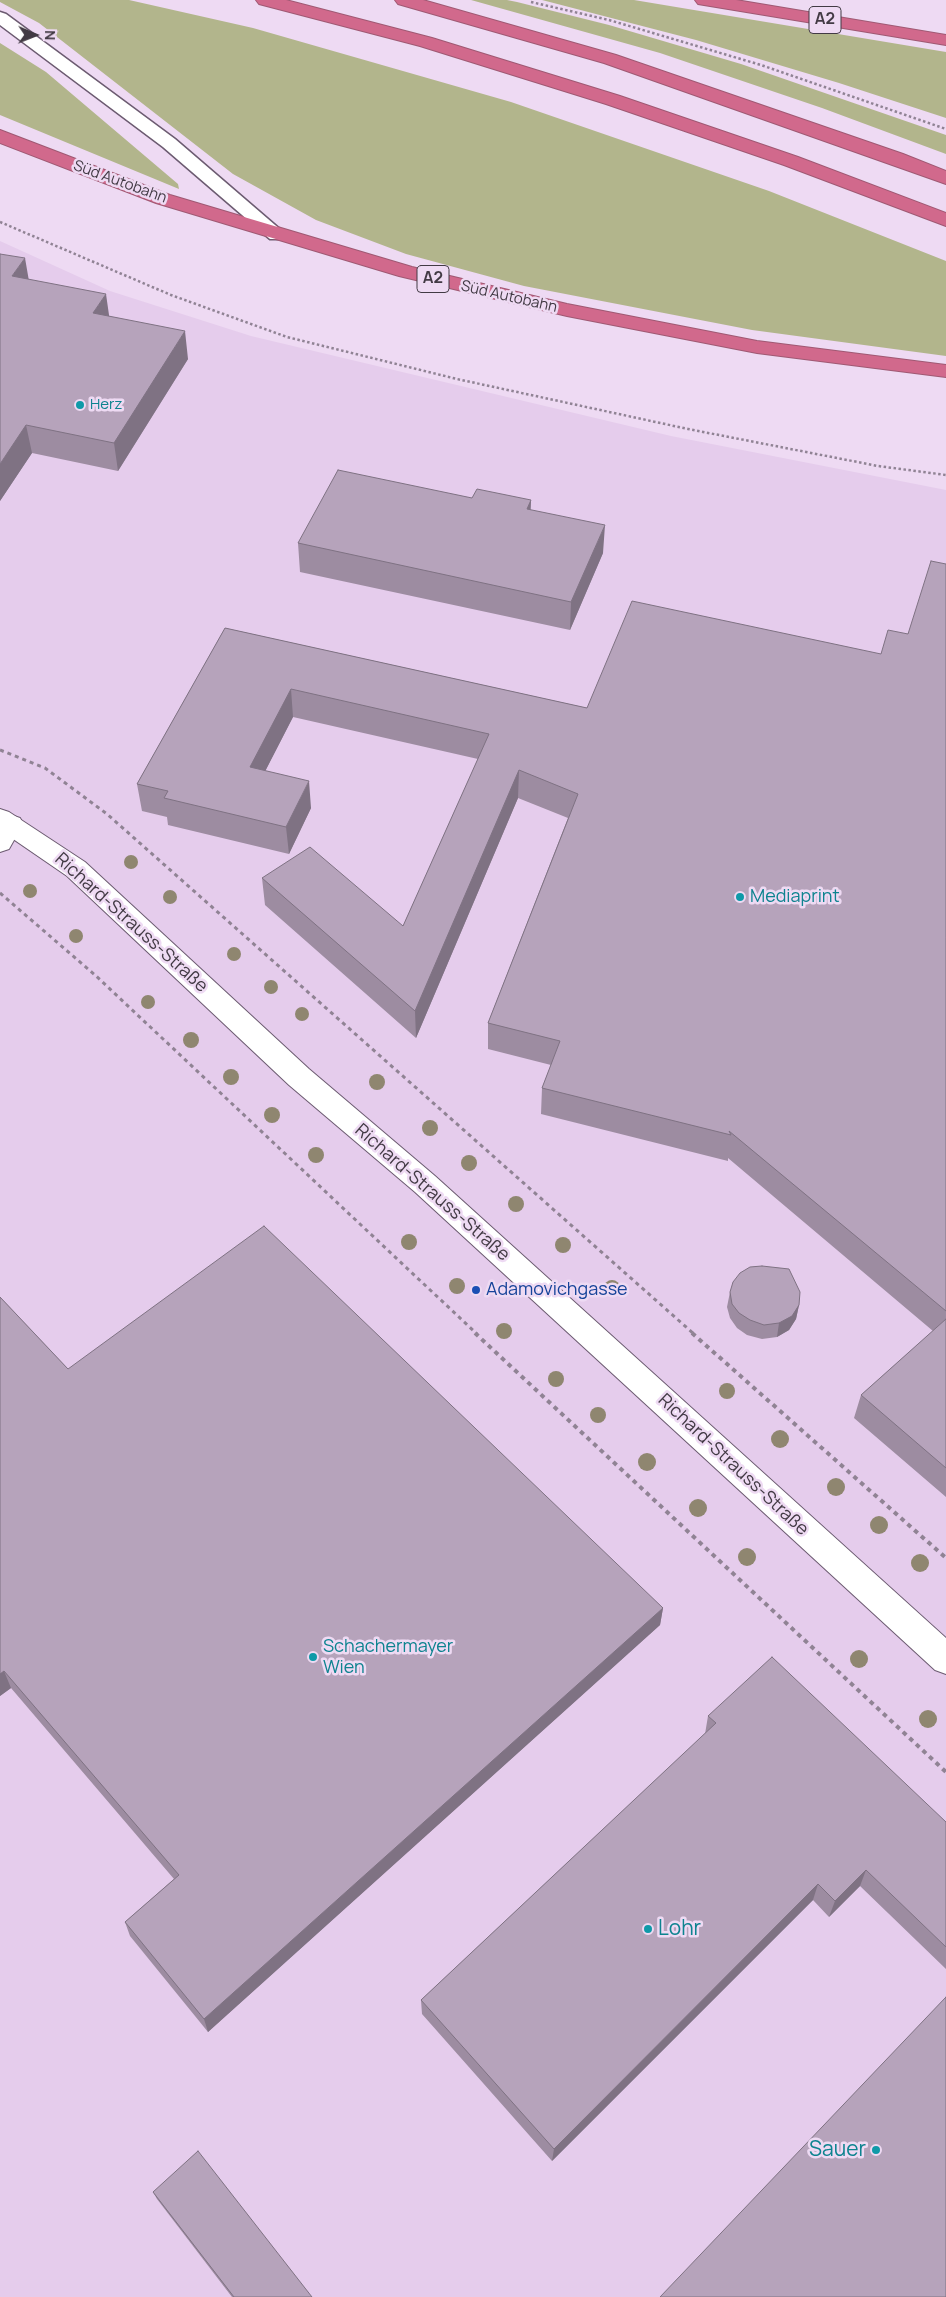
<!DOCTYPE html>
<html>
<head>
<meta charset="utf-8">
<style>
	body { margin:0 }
	#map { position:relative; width:946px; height:2297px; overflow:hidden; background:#eedaf3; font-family:Manrope,sans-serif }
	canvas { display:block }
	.north { position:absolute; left:10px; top:10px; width:50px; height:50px; -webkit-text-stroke:4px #eedaf3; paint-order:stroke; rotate:91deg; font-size:14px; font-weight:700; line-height:20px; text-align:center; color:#423a44 }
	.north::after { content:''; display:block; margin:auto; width:18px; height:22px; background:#423a44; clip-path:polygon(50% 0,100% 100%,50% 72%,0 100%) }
</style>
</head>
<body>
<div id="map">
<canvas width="946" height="2297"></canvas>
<div class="north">N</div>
</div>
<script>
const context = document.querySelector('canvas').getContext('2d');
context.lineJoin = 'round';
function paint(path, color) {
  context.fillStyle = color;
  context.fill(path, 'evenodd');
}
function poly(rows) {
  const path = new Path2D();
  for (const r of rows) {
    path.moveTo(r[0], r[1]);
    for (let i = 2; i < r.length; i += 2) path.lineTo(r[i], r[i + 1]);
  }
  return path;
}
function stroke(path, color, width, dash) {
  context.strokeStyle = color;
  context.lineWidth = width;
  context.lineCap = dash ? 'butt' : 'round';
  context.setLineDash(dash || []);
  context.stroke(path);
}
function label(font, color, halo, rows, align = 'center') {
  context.font = font + ' Manrope,sans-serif';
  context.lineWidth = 5;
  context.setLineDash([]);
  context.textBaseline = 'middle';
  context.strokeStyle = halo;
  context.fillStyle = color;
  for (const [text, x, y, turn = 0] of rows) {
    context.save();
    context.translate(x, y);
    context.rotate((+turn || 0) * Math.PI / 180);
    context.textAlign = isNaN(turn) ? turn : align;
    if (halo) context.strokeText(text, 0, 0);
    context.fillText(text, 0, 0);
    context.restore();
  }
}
const built = poly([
	[0,241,110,291,251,336,671,436,946,490,946,2297,0,2297]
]);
const green = poly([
	[0,0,129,0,253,28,511,102,769,191,946,261,946,356,752,330,524,286,406,254,316,220,233,174,39,23,0,2],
	[471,0,507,0,517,2,609,25,741,64,946,135,946,154,822,108,660,53],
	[542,0,634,0,946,52,946,118,839,83,696,40],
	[0,43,46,72,178,184,179,189,0,115]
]);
const pathFar2 = poly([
	[531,2,609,20,761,65,946,129],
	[0,222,171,295,287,337,457,379,688,429,878,466,946,475]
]);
const pathFar1 = poly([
	[0,750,45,768,107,814,694,1334],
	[0,893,95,975,477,1334]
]);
const path = poly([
	[475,1333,946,1772],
	[692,1333,946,1558]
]);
const lane = poly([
	[0,12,6,14,175,139,282,231,285,235,282,239,270,239,163,147,0,25,0,12]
]);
const street = poly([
	[11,815,20,818,23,824,9,849,0,852,0,822,2,818,11,815]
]);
const secondary = poly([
	[0,809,9,812,85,862,309,1069,435,1176,946,1638,946,1674,935,1670,415,1192,289,1085,67,876,0,830,0,809]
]);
const highway = poly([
	[256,0,286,0,432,38,620,96,798,157,946,213,946,226,784,165,606,104,420,46,259,4,256,0],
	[395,0,423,0,616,55,903,154,946,171,946,184,604,63,398,4,395,0],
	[695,0,736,0,946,35,946,45,704,5,698,4,695,0],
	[0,130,170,195,412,267,567,304,757,341,946,365,946,377,757,353,567,316,399,276,156,203,0,143,0,130]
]);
const trees = [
	[131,862,7],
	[30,891,7],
	[170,897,7],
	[76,936,7],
	[234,954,7],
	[271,987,7],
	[148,1002,7],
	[302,1014,7],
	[191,1040,8],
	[231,1077,8],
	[377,1082,8],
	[272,1115,8],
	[430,1128,8],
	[316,1155,8],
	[469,1163,8],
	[516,1204,8],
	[409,1242,8],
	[563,1245,8],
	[457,1286,8],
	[612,1288,8],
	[504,1331,8],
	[556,1379,8],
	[727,1391,8],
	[598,1415,8],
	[780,1439,9],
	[647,1462,9],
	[836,1487,9],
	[698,1508,9],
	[879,1525,9],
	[747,1557,9],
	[920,1563,9],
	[859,1659,9],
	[928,1719,9]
];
const wall = poly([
	[28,279,109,316,188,359,118,471,32,453,0,501],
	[472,498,531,500,530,510,603,553,570,630,300,572,298,543],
	[946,564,946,1497,854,1418,861,1395,933,1331,728,1158,728,1161,541,1114,542,1088,551,1065,488,1049,488,1023,568,818,518,798,416,1038,265,905,262,878,403,926,478,759,293,717,265,771,311,808,289,854,168,825,167,817,142,811,137,784,225,628,587,708,881,654,908,634],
	[730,1292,799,1305,796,1319,789,1330,777,1337,762,1339,747,1335,737,1328,730,1318,727,1307],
	[0,1297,68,1369,663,1608,660,1625,208,2032,130,1936,125,1922,174,1879,11,1688,0,1696],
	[708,1716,946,1822,946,1969,860,1886,829,1917,813,1900,552,2161,422,2014,421,2000,705,1734],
	[153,2192,312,2297,232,2297,157,2199]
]);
const shadedWall = poly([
	[25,258,30,287,12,276],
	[106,294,110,322,93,313],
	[185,331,188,359,118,471,114,443],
	[26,425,32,453,0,501,0,464],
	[531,500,530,528,527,509],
	[605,525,603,553,570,630,571,602],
	[291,689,293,717,253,795,250,767],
	[519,770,518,798,416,1038,415,1011],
	[309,781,311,808,289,854,286,827],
	[799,1305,796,1319,789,1330,777,1337,779,1323],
	[663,1608,660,1625,208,2032,204,2019],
	[4,1671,11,1688,0,1696,0,1674],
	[866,1870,860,1886,829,1917,835,1901],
	[818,1884,813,1900,552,2161,554,2149]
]);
const building = poly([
	[0,254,25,258,12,276,106,294,93,313,185,331,114,443,26,425,0,464,0,254],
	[338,470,472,498,477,489,531,500,527,509,605,525,571,602,298,543,338,470],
	[931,561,946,564,946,1311,729,1131,731,1135,542,1088,560,1041,488,1023,578,794,519,770,415,1011,262,878,310,847,403,926,489,734,291,689,250,767,309,781,286,827,164,798,168,791,137,784,225,628,587,708,632,601,881,654,888,630,908,634,931,561],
	[264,1226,663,1608,204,2019,125,1922,179,1875,4,1671,0,1674,0,1297,68,1369,264,1226],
	[762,1266,789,1269,800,1292,799,1305,792,1316,779,1323,764,1325,750,1320,739,1313,732,1304,730,1292,733,1282,740,1273,750,1267,762,1266],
	[946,1319,946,1468,861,1395,946,1319],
	[772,1657,946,1822,946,1947,866,1870,835,1901,818,1884,554,2149,421,2000,716,1723,708,1716,772,1657],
	[946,1997,946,2297,660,2297,946,1997],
	[198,2151,312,2297,234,2297,153,2192,198,2151]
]);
const markers = [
	[80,405,5,"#0f9aa8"],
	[740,897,5,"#0f9aa8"],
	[476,1290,5,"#1a4fb4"],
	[313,1657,5,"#0f9aa8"],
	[648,1929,5,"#0f9aa8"],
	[876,2150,5,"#0f9aa8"]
];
const farStreetnames = [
	["Süd Autobahn",120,182,20],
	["Süd Autobahn",509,297,13]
];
const farCulturenames = [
	["Herz",90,405]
];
const shields = [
	[825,20,32],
	[433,279,32]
];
const shieldNames = [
	["A2",825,20],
	["A2",433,279]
];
const cultureNames = [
	["Mediaprint",750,897],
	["Schachermayer",323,1647],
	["Wien",323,1668]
];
const streetNames = [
	["Richard-Strauss-Straße",131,923,42],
	["Richard-Strauss-Straße",432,1193,41],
	["Richard-Strauss-Straße",733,1465,43]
];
const transitNames = [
	["Adamovichgasse",486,1290]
];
const nearCulturenames = [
	["Lohr",658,1929],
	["Sauer",866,2150,"right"]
];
paint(built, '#e5ccec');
paint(green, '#b2b58c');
stroke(lane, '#6c5b71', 3);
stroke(street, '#6c5b71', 2);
stroke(secondary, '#6c5b71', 2);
stroke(highway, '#9f5973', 2);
stroke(pathFar2, '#908394', 2.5, [2.5, 2.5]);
stroke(pathFar1, '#908394', 3, [4, 4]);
stroke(path, '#908394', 4, [4.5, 4.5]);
paint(lane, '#fff');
paint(street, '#fff');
paint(secondary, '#fff');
paint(highway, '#d1698c');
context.fillStyle = '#8f8670';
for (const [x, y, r] of trees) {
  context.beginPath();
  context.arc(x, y, r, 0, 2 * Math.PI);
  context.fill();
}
paint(wall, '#9d8ca1');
paint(shadedWall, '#7f7283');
paint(building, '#b6a3bb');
stroke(building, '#7f7283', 1);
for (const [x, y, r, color] of markers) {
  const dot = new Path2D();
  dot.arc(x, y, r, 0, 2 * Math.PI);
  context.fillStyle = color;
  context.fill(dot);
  stroke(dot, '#eedaf3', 2);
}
label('15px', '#423a44', '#eedaf3', farStreetnames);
label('15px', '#0d838f', '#eedaf3', farCulturenames, 'left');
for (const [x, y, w] of shields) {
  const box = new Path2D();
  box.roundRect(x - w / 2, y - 13.5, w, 27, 4);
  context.fillStyle = '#eedaf3';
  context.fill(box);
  stroke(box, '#423a44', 1);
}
label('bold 16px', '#423a44', null, shieldNames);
label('18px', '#0d838f', '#eedaf3', cultureNames, 'left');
label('18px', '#423a44', '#eedaf3', streetNames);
label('18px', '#164399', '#eedaf3', transitNames, 'left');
label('21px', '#0d838f', '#eedaf3', nearCulturenames, 'left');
</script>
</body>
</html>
